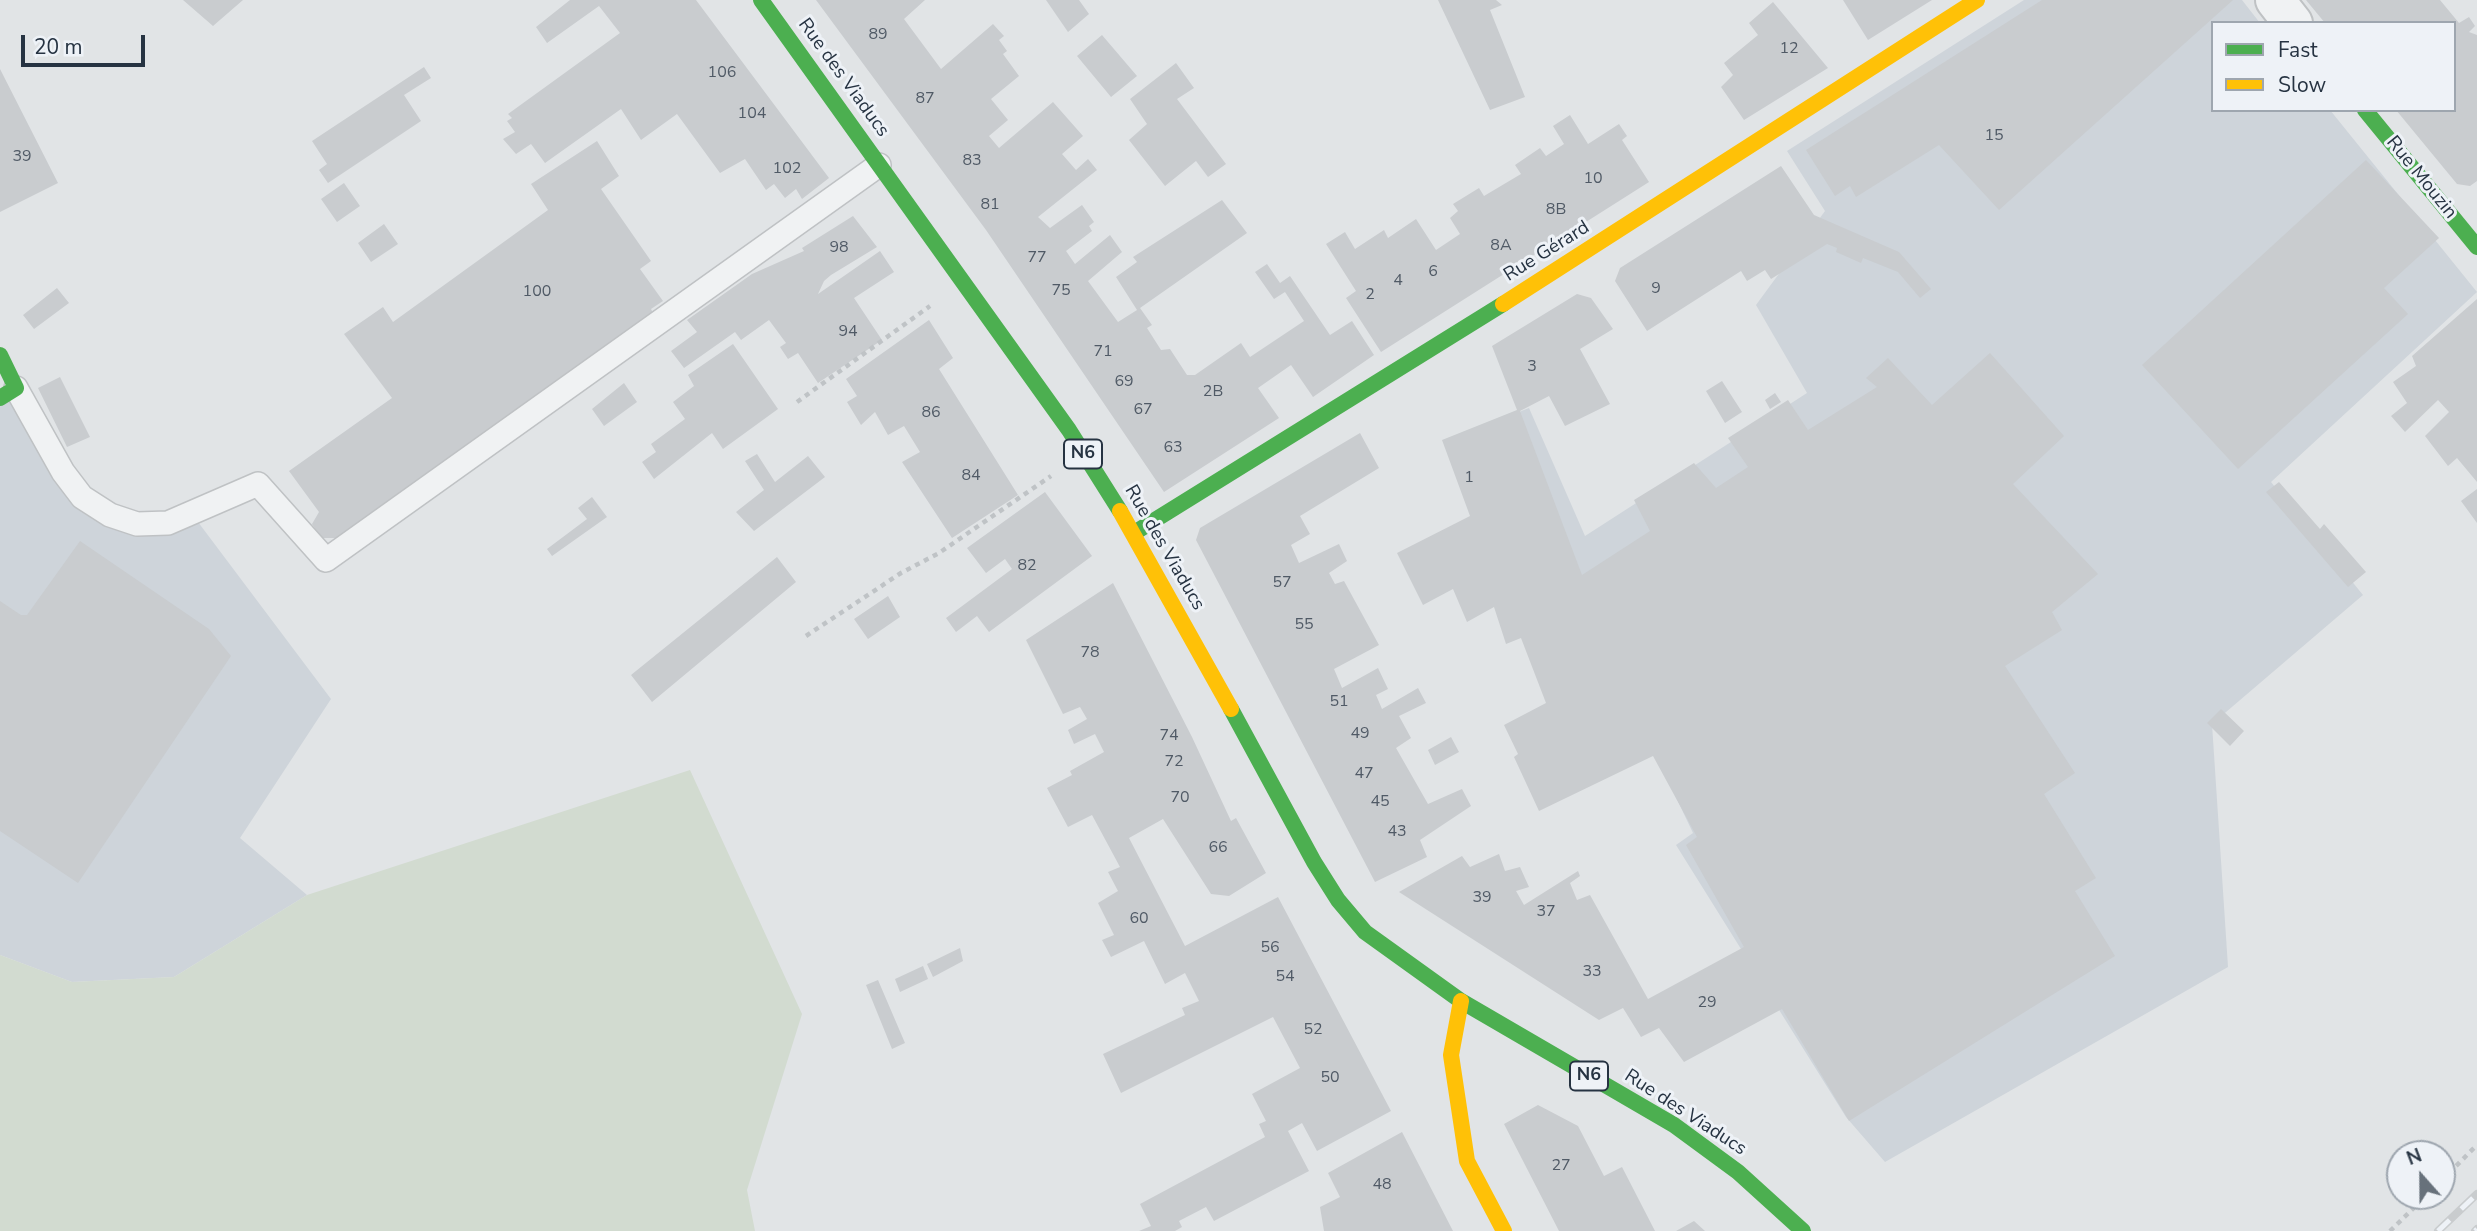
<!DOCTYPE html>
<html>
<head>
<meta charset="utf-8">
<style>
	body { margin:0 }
	#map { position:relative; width:2477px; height:1231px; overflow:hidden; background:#e1e4e6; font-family:"Nunito Sans",sans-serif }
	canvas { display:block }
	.legend { position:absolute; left:2211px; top:21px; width:245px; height:91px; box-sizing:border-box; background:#eef2f7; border:2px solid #9ea6af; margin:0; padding:9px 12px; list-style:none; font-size:21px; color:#263342 }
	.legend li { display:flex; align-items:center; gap:14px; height:35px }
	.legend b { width:35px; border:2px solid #9ea6af }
	.north { position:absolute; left:2386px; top:1140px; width:70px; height:70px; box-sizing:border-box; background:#eef2f7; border:2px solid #9ea6af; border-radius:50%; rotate:339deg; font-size:19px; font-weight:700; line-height:28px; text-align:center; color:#263342 }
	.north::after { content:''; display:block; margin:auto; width:24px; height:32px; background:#67717b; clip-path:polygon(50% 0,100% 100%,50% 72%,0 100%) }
	.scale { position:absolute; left:21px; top:35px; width:124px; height:32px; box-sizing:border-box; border:4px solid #263342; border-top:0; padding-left:9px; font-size:21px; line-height:24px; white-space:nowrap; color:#263342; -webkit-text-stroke:5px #eef2f7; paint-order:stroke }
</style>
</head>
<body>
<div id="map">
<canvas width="2477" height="1231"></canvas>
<ul class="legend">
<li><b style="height:9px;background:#4caf50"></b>Fast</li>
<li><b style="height:9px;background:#ffc107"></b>Slow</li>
</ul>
<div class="north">N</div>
<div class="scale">20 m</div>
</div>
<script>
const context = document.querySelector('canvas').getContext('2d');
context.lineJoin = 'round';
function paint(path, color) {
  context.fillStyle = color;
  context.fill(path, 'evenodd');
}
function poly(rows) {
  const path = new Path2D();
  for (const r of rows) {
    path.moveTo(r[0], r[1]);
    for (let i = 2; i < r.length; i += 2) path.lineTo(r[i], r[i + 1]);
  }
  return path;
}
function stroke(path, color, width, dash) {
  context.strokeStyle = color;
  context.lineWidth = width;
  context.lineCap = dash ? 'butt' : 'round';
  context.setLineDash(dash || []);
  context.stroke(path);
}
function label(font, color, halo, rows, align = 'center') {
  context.font = font + ' "Nunito Sans",sans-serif';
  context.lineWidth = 6;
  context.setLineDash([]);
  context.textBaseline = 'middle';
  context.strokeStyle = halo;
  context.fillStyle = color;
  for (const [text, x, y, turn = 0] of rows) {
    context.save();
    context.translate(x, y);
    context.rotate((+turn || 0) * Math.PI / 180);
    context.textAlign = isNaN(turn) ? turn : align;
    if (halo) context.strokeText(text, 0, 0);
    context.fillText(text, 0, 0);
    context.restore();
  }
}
const built = poly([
	[2024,0,2242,0,2260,23,2213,23,2213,110,2330,110,2477,292,2271,482,2363,595,2212,724,2228,967,1885,1162,1846,1117,1676,845,1693,833,1643,728,1468,432,1529,408,1585,536,1807,393,1756,305,1825,211,1787,151],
	[0,398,28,410,110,515,192,514,331,699,240,838,307,895,174,977,72,982,0,955]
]);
const green = poly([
	[690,770,802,1014,747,1190,755,1231,0,1231,0,955,72,982,174,977,307,895]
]);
const building = poly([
	[183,0,243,0,213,26],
	[570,0,696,0,829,178,802,199,796,189,785,198,774,184,766,190,745,159,720,173,677,114,641,140,621,109,545,163,531,144,516,154,503,139,515,132,507,121,512,118,508,114,620,33,599,6,547,43,536,27],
	[816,0,925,0,904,19,941,69,993,24,1004,36,999,40,1007,51,1003,54,1019,76,991,99,1008,120,989,136,999,148,1053,102,1083,136,1062,154,1076,170,1088,159,1097,170,1038,217,1050,228,1082,205,1094,222,1089,226,1092,231,1066,251,1075,264,1110,235,1122,252,1088,281,1118,322,1137,310,1116,277,1137,262,1133,257,1222,200,1247,233,1140,308,1152,325,1147,328,1161,350,1170,349,1187,375,1195,375,1241,343,1250,357,1304,321,1285,292,1274,299,1255,272,1267,264,1280,283,1290,276,1330,335,1352,321,1374,355,1313,397,1291,365,1258,388,1279,418,1164,492,986,230],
	[1046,0,1079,0,1089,14,1068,32],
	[1438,0,1496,0,1502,5,1490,10,1525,97,1490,110],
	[1843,0,1932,0,1868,40],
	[2042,0,2233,0,1999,210,1939,145,1856,197,1850,186,1835,196,1806,150],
	[2306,0,2440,0,2459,23,2469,17,2475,26,2469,32,2477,35,2477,181,2470,186,2457,184,2396,110,2454,110,2454,23,2325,23],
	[1773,2,1828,68,1744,120,1721,87,1733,75,1724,63,1758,35,1749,23],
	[1102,35,1137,76,1111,97,1077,56],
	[1176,63,1194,88,1177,99,1226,164,1208,177,1196,161,1165,186,1129,140,1147,124,1130,99],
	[424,67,431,78,404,95,421,121,328,183,319,170,327,164,312,141],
	[0,69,58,183,0,212],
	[1570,115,1588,144,1619,124,1627,136,1622,140,1649,182,1381,352,1346,298,1356,291,1326,244,1345,232,1355,249,1384,230,1388,238,1416,219,1436,250,1460,234,1450,218,1458,211,1453,204,1479,188,1484,196,1521,174,1515,165,1540,148,1546,156,1564,144,1553,126],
	[597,141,619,176,601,189,651,261,640,269,663,301,651,309,653,313,337,538,321,538,312,524,319,512,289,471,392,398,344,334,383,307,393,322,548,210,531,184],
	[2366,160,2439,238,2384,288,2408,314,2238,469,2142,365],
	[1781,166,1814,215,1899,252,1931,289,1920,298,1898,272,1863,258,1861,263,1836,252,1837,248,1827,244,1771,279,1765,270,1747,281,1741,271,1647,331,1615,281,1620,268],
	[344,183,360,206,337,222,321,199],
	[853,216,877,247,831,275,824,281,818,294,880,251,894,272,854,298,882,340,818,383,798,353,788,359,780,347,786,343,769,320,741,340,735,332,684,368,671,351,697,332,687,320,752,274,804,251,802,248],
	[384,224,398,244,371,262,358,243],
	[57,288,69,303,34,329,23,315],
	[1577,294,1591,298,1613,329,1580,349,1610,404,1565,426,1549,396,1520,411,1582,575,1650,531,1634,500,1694,463,1716,488,1748,467,1728,438,1788,400,1808,430,1877,387,1866,378,1888,358,1932,405,1990,353,2064,436,2013,484,2098,574,2052,612,2062,630,2005,666,2075,773,2044,794,2096,878,2075,891,2115,956,1849,1121,1782,1009,1684,1062,1659,1028,1641,1037,1623,1008,1599,1020,1399,892,1462,856,1470,867,1499,854,1505,871,1520,867,1529,887,1516,891,1524,905,1578,871,1580,876,1570,883,1577,900,1590,895,1648,999,1744,947,1686,845,1697,837,1653,756,1539,811,1514,757,1518,754,1504,725,1546,703,1521,638,1506,644,1494,607,1467,622,1453,589,1423,605,1397,553,1470,516,1442,440,1517,410,1492,346],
	[2477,299,2477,482,2457,458,2448,466,2425,436,2449,412,2438,400,2405,432,2391,416,2407,403,2393,382,2416,366,2412,356],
	[929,320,953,358,939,369,1018,495,952,538,902,462,920,452,904,426,888,435,875,412,861,425,847,402,857,396,846,379],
	[733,344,778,409,723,449,712,433,654,479,642,462,656,452,651,444,685,419,673,402,694,386,688,375],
	[60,377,90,437,67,447,38,388],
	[1722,381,1742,412,1725,423,1706,391],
	[624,383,637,402,604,426,592,409],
	[1775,393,1781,402,1770,409,1765,400],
	[1360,433,1379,468,1300,516,1310,534,1291,545,1299,563,1339,544,1347,561,1329,573,1335,584,1344,581,1379,645,1334,669,1342,688,1378,668,1388,689,1376,695,1382,709,1418,688,1426,703,1399,716,1411,738,1396,748,1428,804,1462,789,1471,806,1420,840,1427,857,1375,882,1196,540,1200,528],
	[757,454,775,482,808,456,825,477,754,531,736,512,764,490,745,461],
	[2279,482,2320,529,2324,524,2366,572,2348,587,2266,492],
	[2477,489,2477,523,2461,501],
	[1045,492,1092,556,989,632,977,616,956,632,946,618,1012,569,1005,559,986,573,967,548],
	[592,497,607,517,552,556,547,549,587,519,578,508],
	[80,541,209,629,231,656,78,883,0,831,0,601,21,615,27,615],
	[777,557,796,582,652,702,631,675],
	[1113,583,1192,737,1231,821,1236,818,1266,873,1229,896,1211,894,1163,819,1129,838,1185,946,1278,897,1391,1111,1317,1151,1302,1123,1288,1131,1309,1171,1214,1221,1206,1207,1179,1221,1182,1227,1175,1231,1139,1231,1151,1226,1140,1204,1265,1137,1259,1124,1266,1121,1252,1094,1300,1068,1273,1017,1121,1093,1103,1054,1185,1015,1182,1008,1199,1001,1185,973,1165,984,1144,941,1111,957,1102,940,1114,935,1098,903,1118,891,1108,872,1120,867,1092,815,1068,827,1047,788,1072,775,1070,771,1104,752,1095,734,1074,744,1068,730,1087,719,1080,707,1063,714,1026,640],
	[888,596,900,617,868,639,854,619],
	[2221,709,2244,731,2230,746,2207,723],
	[1451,737,1459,752,1435,765,1428,750],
	[960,948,963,961,933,977,927,964],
	[923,966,928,979,900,992,895,979],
	[878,980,905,1043,892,1049,866,985],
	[1538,1105,1578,1126,1604,1176,1622,1167,1655,1231,1559,1231,1504,1124],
	[1402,1132,1453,1231,1324,1231,1320,1207,1340,1197,1328,1173],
	[1694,1221,1705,1231,1676,1231]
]);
const path = poly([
	[797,402,930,306],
	[806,636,901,573,939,553,1051,476],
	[2442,1180,2477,1145],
	[2390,1231,2426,1196]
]);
const lane = poly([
	[16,388,63,472,82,497,110,515,137,524,168,523,258,484,326,560,879,165]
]);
const street = poly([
	[2275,0,2293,23]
]);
const fast = poly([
	[761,0,1069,430,1120,511],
	[2365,110,2477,247],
	[0,355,16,388,0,398],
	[1134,533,1503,304],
	[1231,709,1314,862,1338,900,1365,932,1461,1001,1674,1125,1738,1172,1803,1231]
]);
const slow = poly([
	[1503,304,1977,0],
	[1120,511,1231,709],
	[1461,1001,1451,1055,1467,1161,1504,1231]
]);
const rail = poly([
	[2438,1231,2477,1194],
	[2475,1231,2477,1229]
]);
const numberNames = [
	["89",878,35],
	["12",1789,49],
	["106",722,73],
	["87",925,99],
	["104",752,114],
	["15",1994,136],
	["39",22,157],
	["83",972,161],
	["102",787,169],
	["10",1593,179],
	["81",990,205],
	["8B",1556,210],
	["8A",1501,246],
	["98",839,248],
	["77",1037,258],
	["6",1433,272],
	["4",1398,281],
	["9",1656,289],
	["75",1061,291],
	["100",537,292],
	["2",1370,295],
	["94",848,332],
	["71",1103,352],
	["3",1532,367],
	["69",1124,382],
	["2B",1213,392],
	["67",1143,410],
	["86",931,413],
	["63",1173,448],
	["84",971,476],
	["1",1469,478],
	["82",1027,566],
	["57",1282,583],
	["55",1304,625],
	["78",1090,653],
	["51",1339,702],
	["49",1360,734],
	["74",1169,736],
	["72",1174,762],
	["47",1364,774],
	["70",1180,798],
	["45",1380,802],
	["43",1397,832],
	["66",1218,848],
	["39",1482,898],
	["37",1546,912],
	["60",1139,919],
	["56",1270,948],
	["33",1592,972],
	["54",1285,977],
	["29",1707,1003],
	["52",1313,1030],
	["50",1330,1078],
	["27",1561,1166],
	["48",1382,1185]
];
const shields = [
	[1083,454,38],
	[1589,1076,38]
];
const shieldNames = [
	["N6",1083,454],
	["N6",1589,1076]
];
const streetNames = [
	["Rue des Viaducs",843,78,54],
	["Rue Mouzin",2421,178,51],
	["Rue Gérard",1547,252,-32],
	["Rue des Viaducs",1164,548,60],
	["Rue des Viaducs",1685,1113,33]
];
paint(built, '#ced4da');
paint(green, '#d2dbd0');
paint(building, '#c9cccf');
stroke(lane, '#bfc2c4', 26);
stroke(street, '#bfc2c4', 42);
stroke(path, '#bfc3c6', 4.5, [5, 5]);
stroke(lane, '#f0f2f3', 23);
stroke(street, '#f0f2f3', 38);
stroke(fast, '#4caf50', 16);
stroke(slow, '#ffc107', 16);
stroke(rail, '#c9ccce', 8);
stroke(rail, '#eef2f7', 5, [16]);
label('16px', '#505a66', null, numberNames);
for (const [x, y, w] of shields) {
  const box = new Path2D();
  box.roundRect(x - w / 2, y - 14.5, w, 29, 5);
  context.fillStyle = '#eef2f7';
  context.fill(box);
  stroke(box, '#263342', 2);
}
label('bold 18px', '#263342', null, shieldNames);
label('19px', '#263342', '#eef2f7', streetNames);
</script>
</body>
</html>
